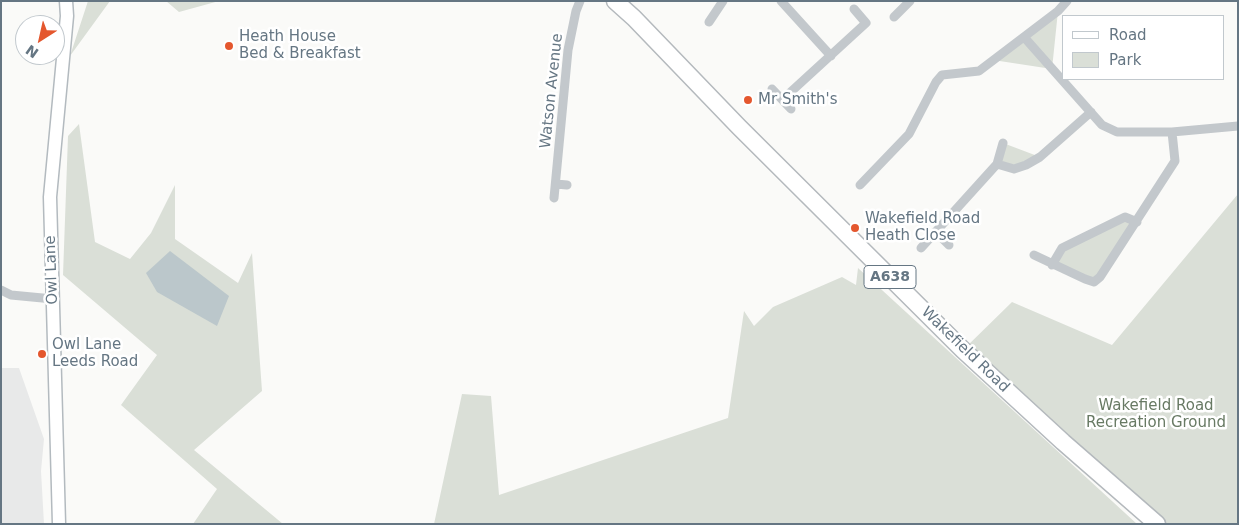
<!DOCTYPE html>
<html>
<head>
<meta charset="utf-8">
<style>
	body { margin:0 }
	#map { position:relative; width:1239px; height:525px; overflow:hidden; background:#fafaf8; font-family:"DejaVu Sans",sans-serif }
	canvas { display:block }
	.frame { position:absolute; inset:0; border:2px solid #657683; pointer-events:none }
	.legend { position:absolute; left:1062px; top:15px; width:162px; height:65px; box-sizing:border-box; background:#fff; border:1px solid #c1c8cd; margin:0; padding:6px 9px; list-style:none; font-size:15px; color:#657683 }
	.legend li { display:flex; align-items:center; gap:10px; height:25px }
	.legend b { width:25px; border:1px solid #c1c8cd }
	.north { position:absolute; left:15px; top:15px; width:50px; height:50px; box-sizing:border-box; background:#fff; border:1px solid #c1c8cd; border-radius:50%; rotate:215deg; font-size:14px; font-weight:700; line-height:20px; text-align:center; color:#657683 }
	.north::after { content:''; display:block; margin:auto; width:18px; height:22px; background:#e4572e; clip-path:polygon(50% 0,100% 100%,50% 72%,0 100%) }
</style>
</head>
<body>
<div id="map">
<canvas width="1239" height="525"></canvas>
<div class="frame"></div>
<ul class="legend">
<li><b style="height:6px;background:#fff"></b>Road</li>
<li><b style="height:14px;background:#dadfd7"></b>Park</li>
</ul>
<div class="north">N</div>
</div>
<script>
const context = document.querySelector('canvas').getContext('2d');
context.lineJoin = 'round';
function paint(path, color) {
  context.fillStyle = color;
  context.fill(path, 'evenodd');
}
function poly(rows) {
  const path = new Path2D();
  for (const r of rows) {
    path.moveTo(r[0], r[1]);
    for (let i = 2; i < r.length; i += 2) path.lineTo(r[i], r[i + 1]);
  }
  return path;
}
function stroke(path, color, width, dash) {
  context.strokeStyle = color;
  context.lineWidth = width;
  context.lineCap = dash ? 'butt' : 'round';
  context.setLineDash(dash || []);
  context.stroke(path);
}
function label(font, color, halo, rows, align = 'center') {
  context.font = font + ' "DejaVu Sans",sans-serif';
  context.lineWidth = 5;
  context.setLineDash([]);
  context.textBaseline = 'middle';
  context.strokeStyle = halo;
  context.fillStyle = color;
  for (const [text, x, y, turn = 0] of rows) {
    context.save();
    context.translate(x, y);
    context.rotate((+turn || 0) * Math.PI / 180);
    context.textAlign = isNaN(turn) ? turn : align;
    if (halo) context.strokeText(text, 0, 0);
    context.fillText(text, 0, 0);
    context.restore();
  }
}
const built = poly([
	[1,368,19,368,44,439,41,471,44,524,1,524]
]);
const green = poly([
	[88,1,110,1,70,56],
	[166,1,219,1,179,12],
	[1058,11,1052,69,993,60],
	[79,124,95,242,130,259,151,233,175,185,175,239,238,283,252,253,262,391,194,450,283,524,193,524,217,489,121,405,157,355,63,275,68,136],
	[1003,143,1040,157,1026,165,997,164],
	[1238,194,1238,524,1157,524,963,350,1012,302,1112,345],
	[1125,217,1137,222,1094,282,1052,265,1062,248],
	[858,268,1137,524,434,524,462,394,491,396,499,495,728,418,744,311,754,326,773,307,842,277,856,285]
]);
const water = poly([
	[170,251,229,296,217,326,157,292,146,273]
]);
const street = poly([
	[781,1,831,56],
	[894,17,910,1],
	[709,22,723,1],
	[1024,37,1102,125,1117,132,1172,132,1238,126],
	[772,89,791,109],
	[783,99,866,23,854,9],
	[997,164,1014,169,1026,165,1040,157,1091,112],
	[556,184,567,185],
	[860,185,909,134,936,82,942,75,979,71,1058,11,1067,1],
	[554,198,568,50,576,11,580,1],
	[936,232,949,245],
	[921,248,997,164,1003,143],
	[1034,255,1085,279,1094,282,1100,277,1175,161,1172,132],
	[1052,265,1062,248,1125,217,1137,222],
	[1,290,11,295,53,299]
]);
const secondary = poly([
	[59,524,50,197,67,16,66,1]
]);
const highway = poly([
	[615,1,634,18,739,127,963,350,1063,442,1157,524]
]);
const markers = [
	[229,46,5,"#e4572e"],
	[748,100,5,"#e4572e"],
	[855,228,5,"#e4572e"],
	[42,354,5,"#e4572e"]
];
const shields = [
	[890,277,52]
];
const shieldNames = [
	["A638",890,277]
];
const poiNames = [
	["Heath House",239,37],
	["Bed & Breakfast",239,54],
	["Mr Smith's",758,100],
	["Wakefield Road",865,219],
	["Heath Close",865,236],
	["Owl Lane",52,345],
	["Leeds Road",52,362]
];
const streetNames = [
	["Watson Avenue",552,91,-84],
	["Owl Lane",52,270,-92],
	["Wakefield Road",965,350,44]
];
const parkNames = [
	["Wakefield Road",1156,406],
	["Recreation Ground",1156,423]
];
paint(built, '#e8e9e9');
paint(green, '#dadfd7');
paint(water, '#bbc7cb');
stroke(secondary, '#b3babf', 15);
stroke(highway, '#b4b9bd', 19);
stroke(street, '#c3c8cc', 9);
stroke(secondary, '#fff', 12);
stroke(highway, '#fff', 16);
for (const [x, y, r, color] of markers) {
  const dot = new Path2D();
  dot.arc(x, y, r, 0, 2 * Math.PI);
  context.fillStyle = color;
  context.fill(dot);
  stroke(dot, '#fff', 2);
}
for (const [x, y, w] of shields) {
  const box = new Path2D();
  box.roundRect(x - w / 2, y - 11.5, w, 23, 4);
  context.fillStyle = '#fff';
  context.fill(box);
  stroke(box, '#657683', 1);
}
label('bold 14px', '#657683', null, shieldNames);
label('15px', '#657683', '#fff', poiNames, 'left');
label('15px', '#657683', '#fff', streetNames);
label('15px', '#687a64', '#fff', parkNames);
</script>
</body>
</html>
